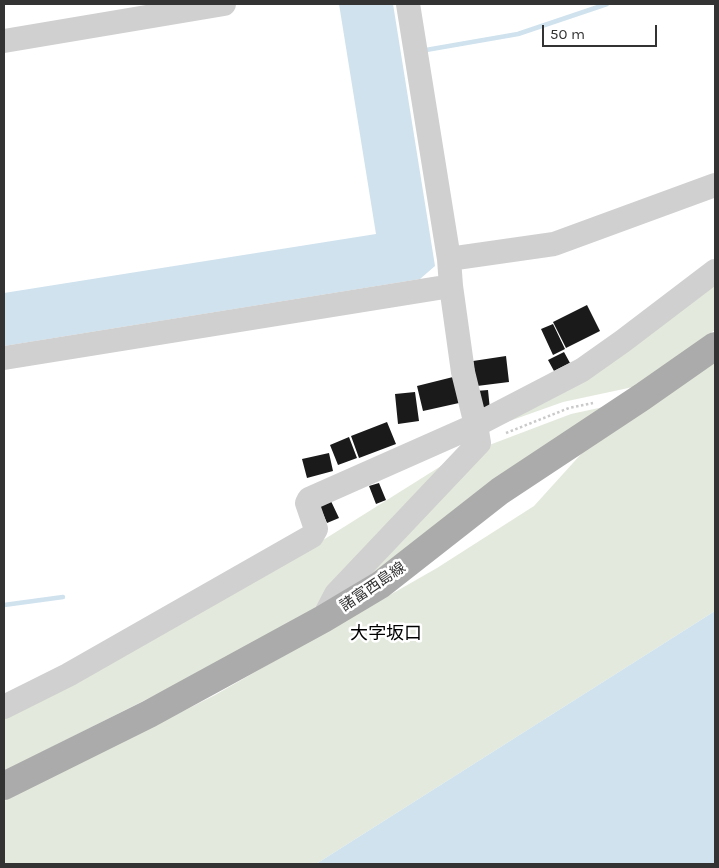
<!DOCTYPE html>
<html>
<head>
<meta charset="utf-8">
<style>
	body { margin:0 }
	#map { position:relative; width:719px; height:868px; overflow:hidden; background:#fff; font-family:Karla,sans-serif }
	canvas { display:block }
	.frame { position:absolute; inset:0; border:5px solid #333; pointer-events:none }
	.scale { position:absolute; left:542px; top:25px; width:115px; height:22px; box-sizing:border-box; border:2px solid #333; border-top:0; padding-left:6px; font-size:15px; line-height:18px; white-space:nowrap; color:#333; -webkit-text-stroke:4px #fff; paint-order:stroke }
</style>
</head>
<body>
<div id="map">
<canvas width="719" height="868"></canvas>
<div class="frame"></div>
<div class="scale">50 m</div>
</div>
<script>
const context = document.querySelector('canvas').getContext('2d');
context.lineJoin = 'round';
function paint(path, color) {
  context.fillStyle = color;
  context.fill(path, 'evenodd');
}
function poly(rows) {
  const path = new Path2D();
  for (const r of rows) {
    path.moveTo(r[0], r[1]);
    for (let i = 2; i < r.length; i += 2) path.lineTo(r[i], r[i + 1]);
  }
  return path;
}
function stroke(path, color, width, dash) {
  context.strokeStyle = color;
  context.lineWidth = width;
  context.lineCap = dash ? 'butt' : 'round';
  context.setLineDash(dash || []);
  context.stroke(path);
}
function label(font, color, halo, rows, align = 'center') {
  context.font = font + ' Karla,"Noto Sans JP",sans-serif';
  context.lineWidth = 5;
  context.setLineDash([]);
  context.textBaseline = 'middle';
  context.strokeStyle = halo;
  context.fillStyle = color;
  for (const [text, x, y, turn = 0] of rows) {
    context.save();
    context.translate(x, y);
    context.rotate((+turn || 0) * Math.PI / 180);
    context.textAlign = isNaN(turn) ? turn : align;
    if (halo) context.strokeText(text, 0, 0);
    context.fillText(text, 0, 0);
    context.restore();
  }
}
const green = poly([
	[715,280,715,330,633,387,563,402,504,423],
	[715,357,715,611,316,864,4,864,4,801,215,695,437,568,534,506,582,453],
	[622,403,491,484,345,594,484,447,571,414],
	[457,456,317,607,183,681,4,771,4,716,320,542]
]);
const water = poly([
	[339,4,393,4,435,266,420,279,4,346,4,293,376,234],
	[715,611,715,864,316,864]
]);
const stream = poly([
	[426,50,518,34,607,4],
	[4,605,63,597]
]);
const building = poly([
	[587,305,600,331,566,348,553,322],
	[553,324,565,349,553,355,541,329],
	[564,352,570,363,554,371,548,360],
	[506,356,509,382,477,386,473,361],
	[453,377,459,403,423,411,417,386],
	[488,390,490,410,478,412,476,391],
	[415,392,419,421,398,424,395,394],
	[387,422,396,444,359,458,351,436],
	[349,437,357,458,338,465,330,445],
	[329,453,333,471,307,478,302,459],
	[379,483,386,500,376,504,369,486],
	[329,497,339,518,327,523,318,502]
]);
const path = poly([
	[506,433,569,408,593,403]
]);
const minor = poly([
	[4,41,224,4],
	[449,259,554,244,715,185],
	[4,358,451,286],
	[323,619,336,594,479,443,476,425,463,372,451,286,449,259,408,4],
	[4,707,68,675,312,536,316,529,307,503,309,499,476,425,582,370,623,341,715,271]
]);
const major = poly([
	[4,786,149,714,323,619,380,585,500,491,642,397,715,346]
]);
const streetNames = [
	["諸富西島線",373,587,-34]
];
const quarterNames = [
	["大字坂口",386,634]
];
paint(green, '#e3e9dc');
paint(water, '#cfe2ed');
stroke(stream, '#cfe2ed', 4.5);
paint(building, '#1a1a1a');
stroke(path, '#cacaca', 2.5, [2.5, 2.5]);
stroke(minor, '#d0d0d0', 24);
stroke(major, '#ababab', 28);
label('15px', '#333', '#fff', streetNames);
label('18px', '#000', '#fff', quarterNames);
</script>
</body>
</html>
